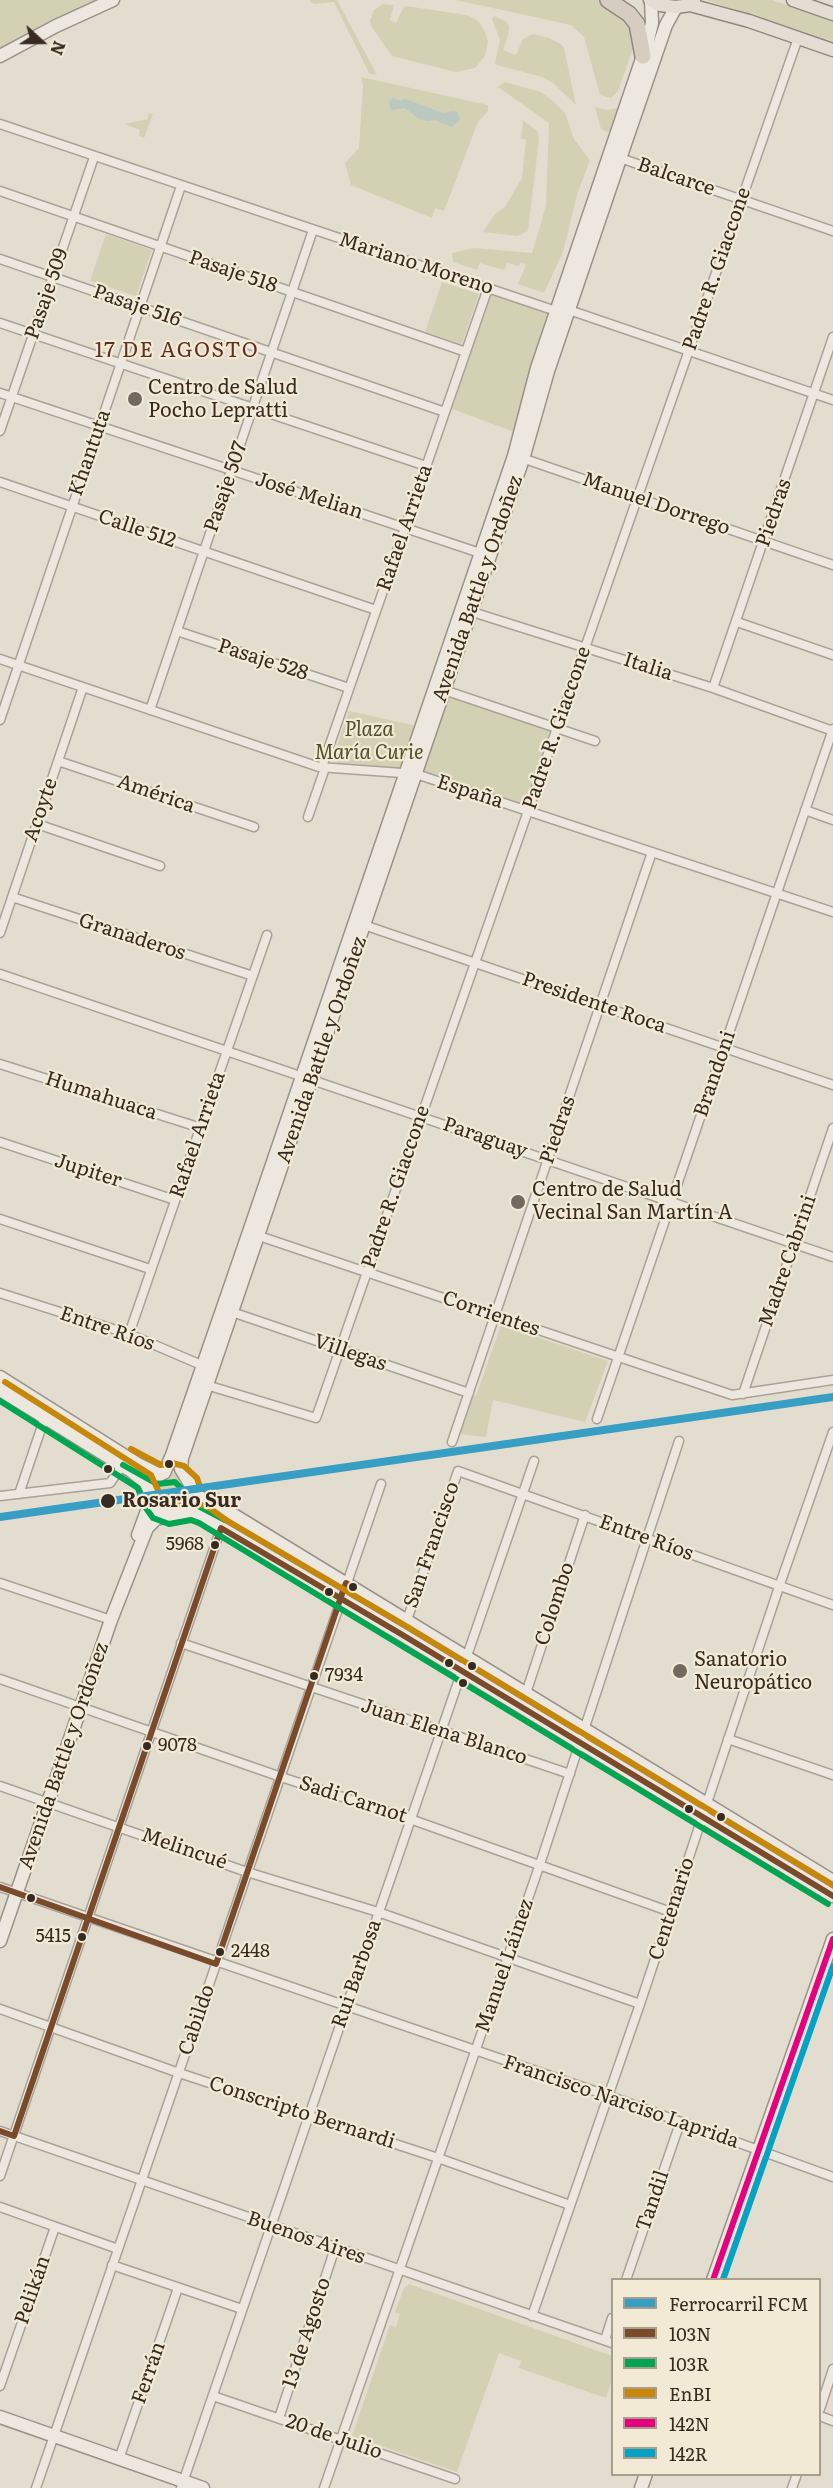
<!DOCTYPE html>
<html>
<head>
<meta charset="utf-8">
<style>
	body { margin:0 }
	#map { position:relative; width:833px; height:2488px; overflow:hidden; background:#e3ddd0; font-family:Literata,serif }
	canvas { display:block }
	.legend { position:absolute; left:611px; top:2278px; width:210px; height:198px; box-sizing:border-box; background:#f3ead6; border:2px solid #a89e8e; margin:0; padding:8px 10px; list-style:none; font-size:18px; color:#372b21 }
	.legend li { display:flex; align-items:center; gap:12px; height:30px }
	.legend b { width:30px; border:2px solid #a89e8e }
	.north { position:absolute; left:12px; top:12px; width:60px; height:60px; -webkit-text-stroke:4px #f3ead6; paint-order:stroke; rotate:111deg; font-size:16px; font-weight:700; line-height:24px; text-align:center; color:#372b21 }
	.north::after { content:''; display:block; margin:auto; width:21px; height:27px; background:#372b21; clip-path:polygon(50% 0,100% 100%,50% 72%,0 100%) }
</style>
</head>
<body>
<div id="map">
<canvas width="833" height="2488"></canvas>
<ul class="legend">
<li><b style="height:8px;background:#379ec4"></b>Ferrocarril FCM</li>
<li><b style="height:8px;background:#7a4b2a"></b>103N</li>
<li><b style="height:8px;background:#00a651"></b>103R</li>
<li><b style="height:8px;background:#c78708"></b>EnBI</li>
<li><b style="height:8px;background:#e5007d"></b>142N</li>
<li><b style="height:8px;background:#03a3c5"></b>142R</li>
</ul>
<div class="north">N</div>
</div>
<script>
const context = document.querySelector('canvas').getContext('2d');
context.lineJoin = 'round';
function paint(path, color) {
  context.fillStyle = color;
  context.fill(path, 'evenodd');
}
function poly(rows) {
  const path = new Path2D();
  for (const r of rows) {
    path.moveTo(r[0], r[1]);
    for (let i = 2; i < r.length; i += 2) path.lineTo(r[i], r[i + 1]);
  }
  return path;
}
function stroke(path, color, width, dash) {
  context.strokeStyle = color;
  context.lineWidth = width;
  context.lineCap = dash ? 'butt' : 'round';
  context.setLineDash(dash || []);
  context.stroke(path);
}
function label(font, color, halo, rows, align = 'center') {
  context.font = font + ' Literata,serif';
  context.lineWidth = 4.5;
  context.setLineDash([]);
  context.textBaseline = 'middle';
  context.strokeStyle = halo;
  context.fillStyle = color;
  for (const [text, x, y, turn = 0] of rows) {
    context.save();
    context.translate(x, y);
    context.rotate((+turn || 0) * Math.PI / 180);
    context.textAlign = isNaN(turn) ? turn : align;
    if (halo) context.strokeText(text, 0, 0);
    context.fillText(text, 0, 0);
    context.restore();
  }
}
const green = poly([
	[0,0,113,0,0,56],
	[310,0,337,0,377,75,369,73,334,2,315,4,310,2],
	[456,0,599,0,633,30,634,46,618,91,611,98,600,95,584,37,571,25],
	[706,0,772,0,833,21,833,41],
	[383,4,394,5,390,20,396,23,403,8,406,6,466,15,474,18,480,23,486,34,488,42,485,56,475,68,456,72,392,56,371,26,370,20,374,10],
	[494,16,505,21,509,26,508,36,503,50,516,55,523,39,533,34,549,38,561,44,564,48,576,105,553,83,542,77,497,65,495,63,500,40,492,19],
	[361,77,488,105,488,111,478,122,444,211,435,208,432,218,351,185,345,163,359,148,363,86],
	[505,82,541,92,554,102,565,113,574,139,590,160,577,195,563,252,544,293,518,284,526,265,521,262,519,266,507,263,504,270,480,263,477,270,453,262,452,253,474,248,532,253,546,206,549,123,498,87],
	[595,107,607,110,621,107,614,128,611,131,607,132,601,129],
	[148,113,153,114,144,138,139,136,140,130,124,124,148,119],
	[523,120,538,132,539,139,528,231,518,236,483,232,495,214,505,207,522,178,526,140,521,138],
	[106,234,152,250,136,296,90,281],
	[442,282,479,294,462,344,425,332],
	[488,288,556,311,520,434,447,407],
	[444,690,557,728,528,811,416,774],
	[349,711,417,726,404,763,398,769,338,764,333,757],
	[501,1325,608,1361,585,1422,493,1400,486,1437,457,1434,471,1395,476,1396],
	[172,1472,180,1474,192,1495,170,1515,150,1498,151,1486,164,1473],
	[409,2284,612,2356,612,2380,606,2398,519,2368,521,2361,499,2353,457,2472,352,2436,390,2325,396,2327,400,2314,395,2312,404,2288]
]);
const water = poly([
	[393,98,400,101,405,99,443,113,454,111,458,113,460,120,452,127,435,120,427,121,419,119,405,108,393,110,390,108,389,102]
]);
const street = poly([
	[0,124,556,311,569,310,833,400],
	[620,158,833,231],
	[0,191,466,352],
	[0,259,445,412],
	[0,323,426,466],
	[0,393,480,553],
	[0,431,94,157],
	[519,457,833,565],
	[0,482,376,610],
	[466,610,713,688,833,731],
	[737,622,833,655],
	[177,631,349,688],
	[0,659,319,767,416,774,833,912],
	[713,688,833,337],
	[444,690,595,741],
	[150,710,313,230],
	[0,720,181,186],
	[58,761,254,827],
	[322,767,488,288],
	[805,810,833,820],
	[308,817,325,768],
	[37,824,160,866],
	[12,897,253,976],
	[361,924,833,1085],
	[0,933,83,687],
	[0,974,833,1257],
	[0,1064,201,1128],
	[0,1142,175,1200],
	[0,1219,150,1269],
	[256,1235,732,1395,833,1380],
	[0,1293,129,1334,206,1367],
	[232,1312,469,1393],
	[129,1334,267,935],
	[203,1384,316,1418,798,38],
	[743,1394,833,1128],
	[597,1419,833,729],
	[452,1442,652,852],
	[19,1494,46,1414],
	[0,1496,110,1483,122,1466],
	[0,1583,111,1620],
	[407,1620,458,1471,833,1605],
	[181,1643,570,1774],
	[0,1679,281,1777,410,1819,671,1912],
	[526,1693,585,1515],
	[728,1739,833,1775],
	[0,1786,247,1872,378,1912,640,2004],
	[0,1887,609,2096,833,2177],
	[0,2009,179,2073,438,2158,570,2205],
	[0,2131,612,2343],
	[0,2176,221,1528],
	[0,2207,118,2249],
	[112,2265,242,2309],
	[626,2280,680,2123],
	[532,2316,640,2004,779,1587,833,1432],
	[605,2340,612,2318],
	[0,2386,55,2227],
	[213,2396,455,2479],
	[820,2409,833,2369],
	[820,2416,833,2421],
	[279,2418,335,2248],
	[119,2459,178,2288],
	[36,2488,381,1484],
	[181,2488,534,1461],
	[324,2488,540,1864,679,1441],
	[792,2488,797,2474]
]);
const secondary = poly([
	[0,56,56,26,113,0],
	[0,1377,138,1464,160,1475],
	[0,1390,131,1471,145,1482,150,1491],
	[164,1473,172,1455,249,1232,514,456,537,368,647,44,652,23,651,1],
	[152,1483,149,1494,153,1506,158,1510,170,1515],
	[193,1493,224,1509,833,1881],
	[180,1513,186,1508,192,1495,190,1484,181,1469,182,1458,523,459,548,371,625,144,666,25,676,7],
	[138,1535,151,1500],
	[0,1941,111,1620,147,1528,156,1519,192,1511,203,1515,221,1528,401,1634,833,1896],
	[713,2280,833,1939],
	[0,2417,203,2488],
	[641,2488,646,2474]
]);
const primary = poly([
	[650,0,660,5,676,7,690,5,694,1],
	[793,0,833,14],
	[690,5,749,21,833,50]
]);
const highway = poly([
	[608,0,629,14,637,24,643,56]
]);
const bus1 = poly([
	[0,1887,216,1964,344,1588,346,1583,353,1587],
	[0,2131,14,2136,221,1528,401,1634,833,1896]
]);
const bus2 = poly([
	[0,1401,138,1488,143,1504,153,1518,169,1524,191,1520,199,1523,828,1904],
	[123,1465,157,1484,175,1482,182,1489,187,1500,225,1520]
]);
const bus3 = poly([
	[5,1382,151,1475,164,1503,171,1506,193,1502,208,1507,226,1520,406,1626,833,1885],
	[131,1449,161,1465,172,1463,184,1466,197,1478,200,1487,233,1504]
]);
const bus4 = poly([
	[713,2280,833,1939]
]);
const bus5 = poly([
	[723,2280,833,1966]
]);
const rail1 = poly([
	[0,1517,833,1397]
]);
const markers = [
	[135,399,8,"#73695e"],
	[518,1202,8,"#73695e"],
	[169,1464,5,"#372b21"],
	[108,1469,5,"#372b21"],
	[108,1501,8,"#372b21"],
	[215,1545,5,"#372b21"],
	[353,1587,5,"#372b21"],
	[329,1592,5,"#372b21"],
	[449,1663,5,"#372b21"],
	[472,1666,5,"#372b21"],
	[680,1671,8,"#73695e"],
	[314,1676,5,"#372b21"],
	[463,1683,5,"#372b21"],
	[147,1746,5,"#372b21"],
	[689,1809,5,"#372b21"],
	[721,1817,5,"#372b21"],
	[31,1898,5,"#372b21"],
	[82,1937,5,"#372b21"],
	[220,1952,5,"#372b21"]
];
const busNames = [
	["5968",204,1545,"right"],
	["7934",325,1676],
	["9078",158,1746],
	["5415",71,1937,"right"],
	["2448",231,1952]
];
const streetNames = [
	["Balcarce",676,177,19],
	["Mariano Moreno",416,264,18],
	["Padre R. Giaccone",717,269,-71],
	["Pasaje 518",233,272,19],
	["Pasaje 509",47,294,-71],
	["Pasaje 516",137,306,19],
	["Khantuta",90,453,-71],
	["Pasaje 507",226,487,-71],
	["José Melian",309,496,18],
	["Manuel Dorrego",656,504,19],
	["Piedras",774,513,-71],
	["Rafael Arrieta",405,528,-71],
	["Calle 512",137,529,19],
	["Avenida Battle y Ordoñez",478,589,-71],
	["Pasaje 528",263,660,18],
	["Italia",648,667,18],
	["Padre R. Giaccone",557,728,-71],
	["España",470,792,18],
	["América",156,794,19],
	["Acoyte",41,810,-71],
	["Granaderos",132,937,18],
	["Presidente Roca",594,1003,19],
	["Avenida Battle y Ordoñez",322,1050,-71],
	["Brandoni",715,1074,-71],
	["Humahuaca",101,1096,18],
	["Piedras",558,1130,-71],
	["Rafael Arrieta",198,1135,-71],
	["Paraguay",485,1138,19],
	["Jupiter",88,1171,18],
	["Padre R. Giaccone",396,1187,-71],
	["Madre Cabrini",788,1261,-71],
	["Corrientes",491,1314,19],
	["Entre Ríos",107,1329,19],
	["Villegas",350,1353,19],
	["Entre Ríos",646,1538,20],
	["San Francisco",432,1545,-71],
	["Colombo",555,1604,-72],
	["Juan Elena Blanco",444,1732,18],
	["Avenida Battle y Ordoñez",64,1756,-71],
	["Sadi Carnot",353,1800,18],
	["Melincué",184,1849,19],
	["Centenario",672,1909,-72],
	["Manuel Láinez",505,1966,-71],
	["Rui Barbosa",357,1974,-71],
	["Cabildo",197,2020,-71],
	["Francisco Narciso Laprida",621,2102,19],
	["Conscripto Bernardi",302,2113,18],
	["Tandil",653,2201,-71],
	["Buenos Aires",306,2238,19],
	["Pelikán",33,2290,-71],
	["13 de Agosto",307,2333,-72],
	["Ferrán",149,2373,-71],
	["20 de Julio",334,2437,19]
];
const poiNames = [
	["Centro de Salud",148,388],
	["Pocho Lepratti",148,411],
	["Centro de Salud",532,1190],
	["Vecinal San Martín A",532,1213],
	["Sanatorio",694,1660],
	["Neuropático",694,1683]
];
const parkNames = [
	["Plaza",369,730],
	["María Curie",369,753]
];
const stopNames = [
	["Rosario Sur",122,1501]
];
const neighbourhoodNames = [
	["17 DE AGOSTO",177,351]
];
paint(green, '#d2d1b3');
paint(water, '#bac8bf');
stroke(street, '#a8a298', 11);
stroke(secondary, '#989288', 15);
stroke(primary, '#8e887f', 15);
stroke(highway, '#8e887f', 18);
stroke(street, '#ece8e0', 8);
stroke(secondary, '#ece8e0', 12);
stroke(primary, '#e3ded3', 12);
stroke(highway, '#d6cdc0', 15);
stroke(bus1, '#7a4b2a', 6);
stroke(bus2, '#00a651', 6);
stroke(bus3, '#c78708', 6);
stroke(bus4, '#e5007d', 6);
stroke(bus5, '#03a3c5', 6);
stroke(rail1, '#379ec4', 8);
for (const [x, y, r, color] of markers) {
  const dot = new Path2D();
  dot.arc(x, y, r, 0, 2 * Math.PI);
  context.fillStyle = color;
  context.fill(dot);
  stroke(dot, '#f3ead6', 2);
}
label('18px', '#372b21', '#f3ead6', busNames, 'left');
label('20px', '#372b21', '#f3ead6', streetNames);
label('20px', '#372b21', '#f3ead6', poiNames, 'left');
label('italic 20px', '#485229', '#f3ead6', parkNames);
label('bold 20px', '#372b21', '#f3ead6', stopNames, 'left');
context.letterSpacing = '1.5px';
label('21px', '#602f23', '#f3ead6', neighbourhoodNames);
context.letterSpacing = '0px';
</script>
</body>
</html>
